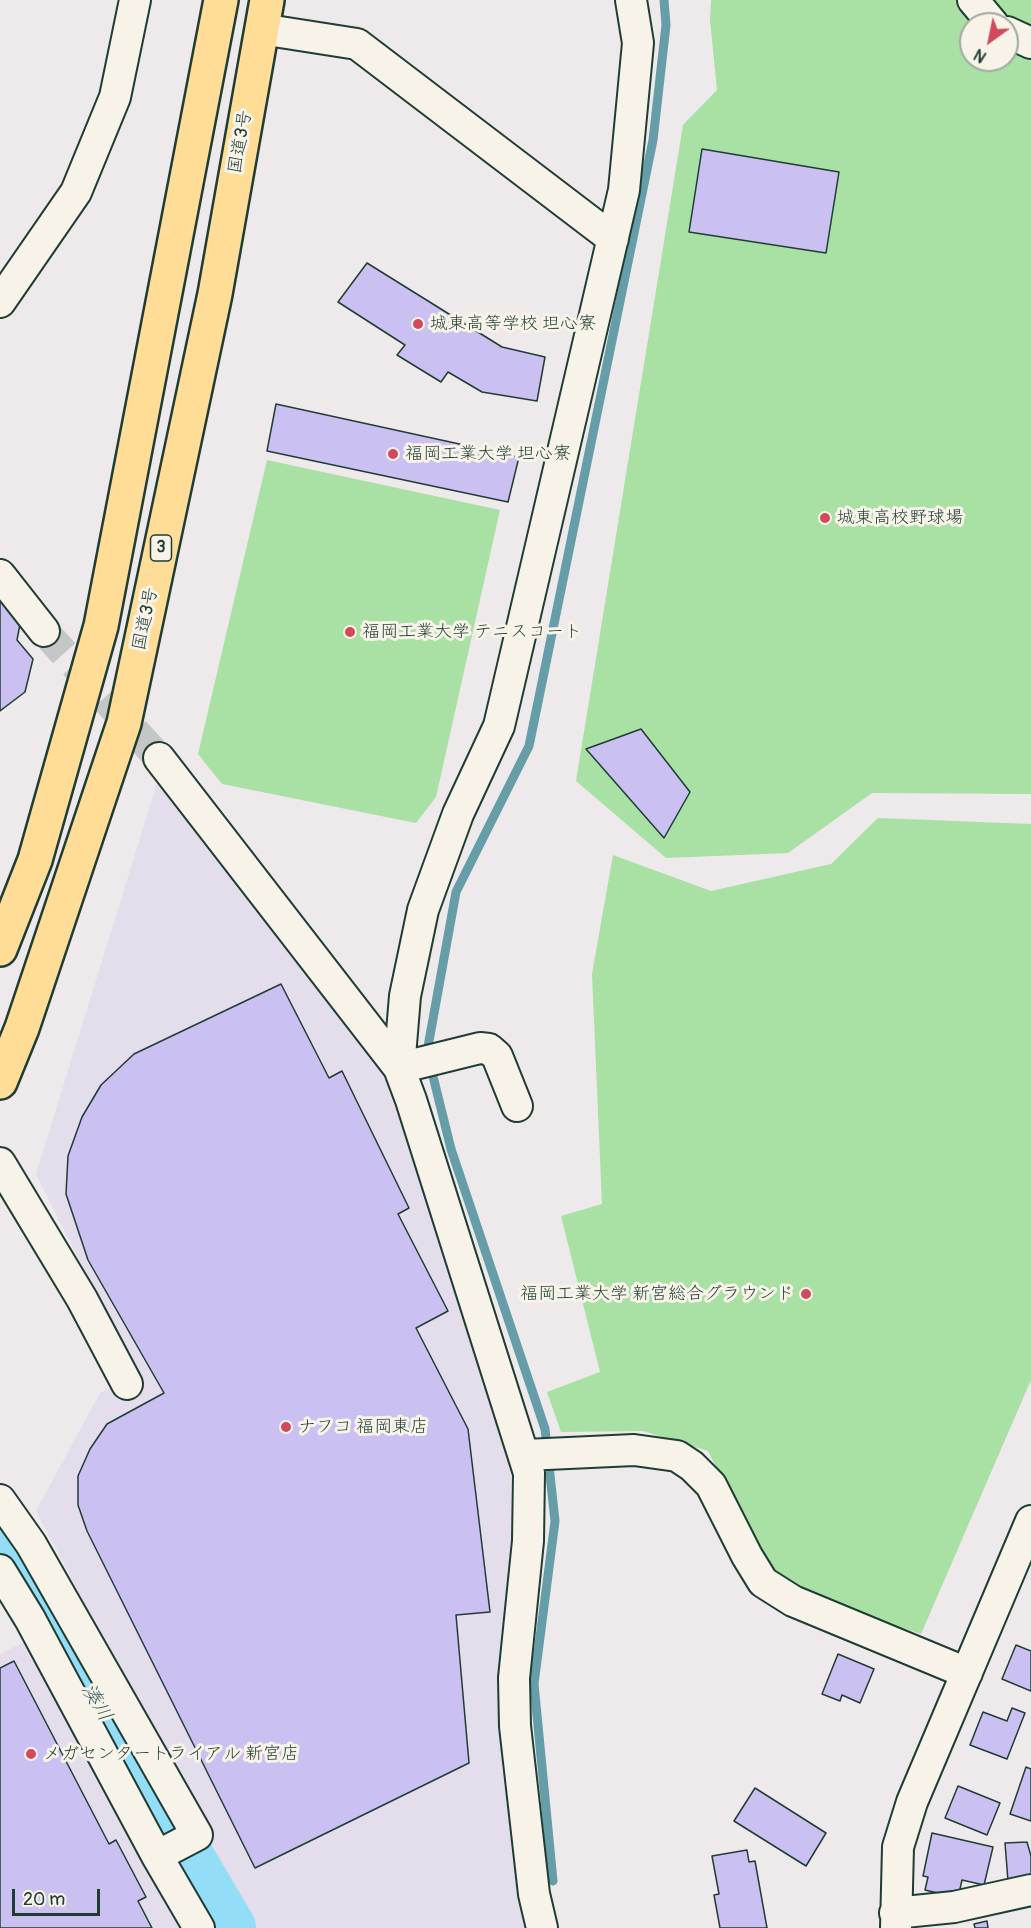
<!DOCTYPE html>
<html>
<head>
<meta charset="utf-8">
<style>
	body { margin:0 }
	#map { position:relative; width:1031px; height:1928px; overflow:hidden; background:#eee9ea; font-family:Pangolin,sans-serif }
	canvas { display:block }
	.north { position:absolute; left:959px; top:12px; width:60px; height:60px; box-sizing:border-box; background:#f7f3e8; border:2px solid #a1aaa0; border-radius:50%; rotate:213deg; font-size:16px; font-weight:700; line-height:24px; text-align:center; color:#1f3d34 }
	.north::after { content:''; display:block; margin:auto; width:21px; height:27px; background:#d1495b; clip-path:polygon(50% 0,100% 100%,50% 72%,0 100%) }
	.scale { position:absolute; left:12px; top:1889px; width:88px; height:27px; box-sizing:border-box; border:3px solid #1f3d34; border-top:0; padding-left:8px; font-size:18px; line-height:21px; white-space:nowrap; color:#1f3d34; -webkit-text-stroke:4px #f7f3e8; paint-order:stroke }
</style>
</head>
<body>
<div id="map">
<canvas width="1031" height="1928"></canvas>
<div class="north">N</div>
<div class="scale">20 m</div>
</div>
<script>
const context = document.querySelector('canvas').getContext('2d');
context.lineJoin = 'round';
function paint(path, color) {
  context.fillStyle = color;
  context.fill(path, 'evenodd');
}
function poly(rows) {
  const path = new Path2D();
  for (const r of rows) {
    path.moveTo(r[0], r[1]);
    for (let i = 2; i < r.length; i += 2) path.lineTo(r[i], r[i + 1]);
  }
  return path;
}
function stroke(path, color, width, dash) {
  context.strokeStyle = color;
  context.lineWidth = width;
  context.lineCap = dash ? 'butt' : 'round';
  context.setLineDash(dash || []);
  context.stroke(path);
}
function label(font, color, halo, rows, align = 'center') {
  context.font = font + ' Pangolin,"Klee One",sans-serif';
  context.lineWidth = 6;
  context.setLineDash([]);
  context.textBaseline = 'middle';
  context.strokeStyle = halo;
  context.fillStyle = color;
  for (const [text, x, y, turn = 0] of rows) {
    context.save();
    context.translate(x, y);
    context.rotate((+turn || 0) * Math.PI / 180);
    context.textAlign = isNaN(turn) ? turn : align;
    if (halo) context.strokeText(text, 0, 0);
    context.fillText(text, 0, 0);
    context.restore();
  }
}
const built = poly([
	[158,780,389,1071,509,1447,514,1562,502,1768,525,1928,256,1928,36,1511,100,1393,137,1375,36,1174],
	[31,1639,185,1928,0,1928,0,1654]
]);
const green = poly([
	[711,0,1031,0,1031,794,872,793,788,853,666,858,576,781,683,125,717,90,710,20],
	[971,24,1007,24,1007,60,971,60],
	[267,460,500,510,436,797,416,823,222,784,198,754],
	[878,818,1031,824,1031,1380,921,1634,805,1595,767,1568,708,1451,643,1431,561,1432,547,1392,600,1372,561,1216,602,1204,592,974,613,855,711,891,831,864]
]);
const stream = poly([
	[553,1881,534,1684,555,1521,545,1429,451,1149,427,1052,456,892,529,746,653,140,666,25,664,0]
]);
const river = poly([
	[0,1539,229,1928]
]);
const building = poly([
	[702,149,839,172,826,253,689,232,702,149],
	[367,263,502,347,545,357,537,401,482,392,448,372,441,382,397,355,405,345,338,302,367,263],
	[276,404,519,457,508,502,267,451,276,404],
	[0,591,21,619,17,640,33,659,25,692,0,711,0,591],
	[641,729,690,792,664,838,586,749,641,729],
	[281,984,329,1078,342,1071,409,1208,398,1214,448,1311,416,1328,468,1429,490,1612,456,1615,469,1763,255,1868,87,1531,78,1505,78,1476,90,1449,107,1424,164,1393,88,1260,66,1194,68,1156,82,1117,101,1085,134,1054,281,984],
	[1016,1645,1031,1651,1031,1691,1002,1679,1016,1645],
	[838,1654,874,1669,860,1703,842,1695,840,1701,822,1694,838,1654],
	[14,1661,109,1844,116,1840,146,1897,138,1901,152,1928,0,1928,0,1668,14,1661],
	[1012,1708,1025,1713,1007,1759,970,1745,983,1712,1007,1721,1012,1708],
	[1026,1767,1031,1769,1031,1821,1010,1814,1026,1767],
	[958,1786,1000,1803,987,1835,945,1818,958,1786],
	[755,1788,826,1833,806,1866,734,1821,755,1788],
	[932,1833,993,1847,984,1885,962,1880,958,1898,925,1890,928,1877,923,1876,932,1833],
	[1027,1842,1031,1856,1031,1879,1008,1881,1005,1843,1027,1842],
	[747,1850,749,1862,755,1861,767,1928,720,1928,714,1895,719,1894,712,1856,747,1850],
	[987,1921,988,1928,975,1928,974,1924,987,1921]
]);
const minorTunnel = poly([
	[44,631,159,758]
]);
const minor = poly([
	[973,0,993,24],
	[261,29,357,44,613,239],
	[1007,32,1031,43],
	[0,302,76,192,115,97,135,0],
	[0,575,44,631],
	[159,758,399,1068,411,1100,529,1473,528,1541,514,1678,515,1726,534,1894,542,1928],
	[399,1068,405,996,423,910,458,814,499,726,624,190,638,43,631,0],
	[399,1068,480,1048,489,1049,497,1056,517,1106],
	[0,1163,82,1299,127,1384],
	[525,1455,634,1450,677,1456,692,1466,711,1485,747,1556,763,1582,793,1601,967,1673],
	[0,1500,31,1544,197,1835,157,1856],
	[0,1570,30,1619,157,1856,199,1928],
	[895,1913,954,1907,1031,1890],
	[896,1928,898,1847,912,1802,1031,1521]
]);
const trunk = poly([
	[0,949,35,860,101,626,221,0],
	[0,1082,22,1028,124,723,215,294,267,0]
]);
const markers = [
	[418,324,6,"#d1495b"],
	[393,454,6,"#d1495b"],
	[825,518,6,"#d1495b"],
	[350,632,6,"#d1495b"],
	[806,1294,6,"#d1495b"],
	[286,1427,6,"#d1495b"],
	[31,1754,6,"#d1495b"]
];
const shields = [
	[161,548,21]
];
const shieldNames = [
	["3",161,548]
];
const streetNames = [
	["国道3号",241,142,-80],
	["国道3号",146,619,-78]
];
const poiNames = [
	["城東高等学校 坦心寮",430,324],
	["福岡工業大学 坦心寮",405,454],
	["城東高校野球場",837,518],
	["福岡工業大学 テニスコート",362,632],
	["福岡工業大学 新宮総合グラウンド",794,1294,"right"],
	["ナフコ 福岡東店",298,1427],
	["メガセンタートライアル 新宮店",43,1754]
];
const waterNames = [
	["湊川",96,1703,59]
];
paint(built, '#e3ddec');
paint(green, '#a9e0a3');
stroke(stream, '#659da8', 9);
stroke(river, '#94ddf6', 54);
paint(building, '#cac0f2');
stroke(building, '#1f3d34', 1.5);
stroke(minorTunnel, '#c5c7c6', 30, [30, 15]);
stroke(minor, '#1f3d34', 34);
stroke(trunk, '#1f3d34', 38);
stroke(minor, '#f7f3e8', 30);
stroke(trunk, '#ffdd96', 33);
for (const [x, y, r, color] of markers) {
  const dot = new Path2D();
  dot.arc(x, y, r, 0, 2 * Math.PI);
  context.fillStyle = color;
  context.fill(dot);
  stroke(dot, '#f7f3e8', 2);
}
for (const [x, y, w] of shields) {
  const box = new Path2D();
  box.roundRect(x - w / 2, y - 13, w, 26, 4.5);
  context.fillStyle = '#f7f3e8';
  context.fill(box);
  stroke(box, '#1f3d34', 1.5);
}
label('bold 16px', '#1f3d34', null, shieldNames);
label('18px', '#1f3d34', '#f7f3e8', streetNames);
label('18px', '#1f3d34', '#f7f3e8', poiNames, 'left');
label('italic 20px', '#365d5b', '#f7f3e8', waterNames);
</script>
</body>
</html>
